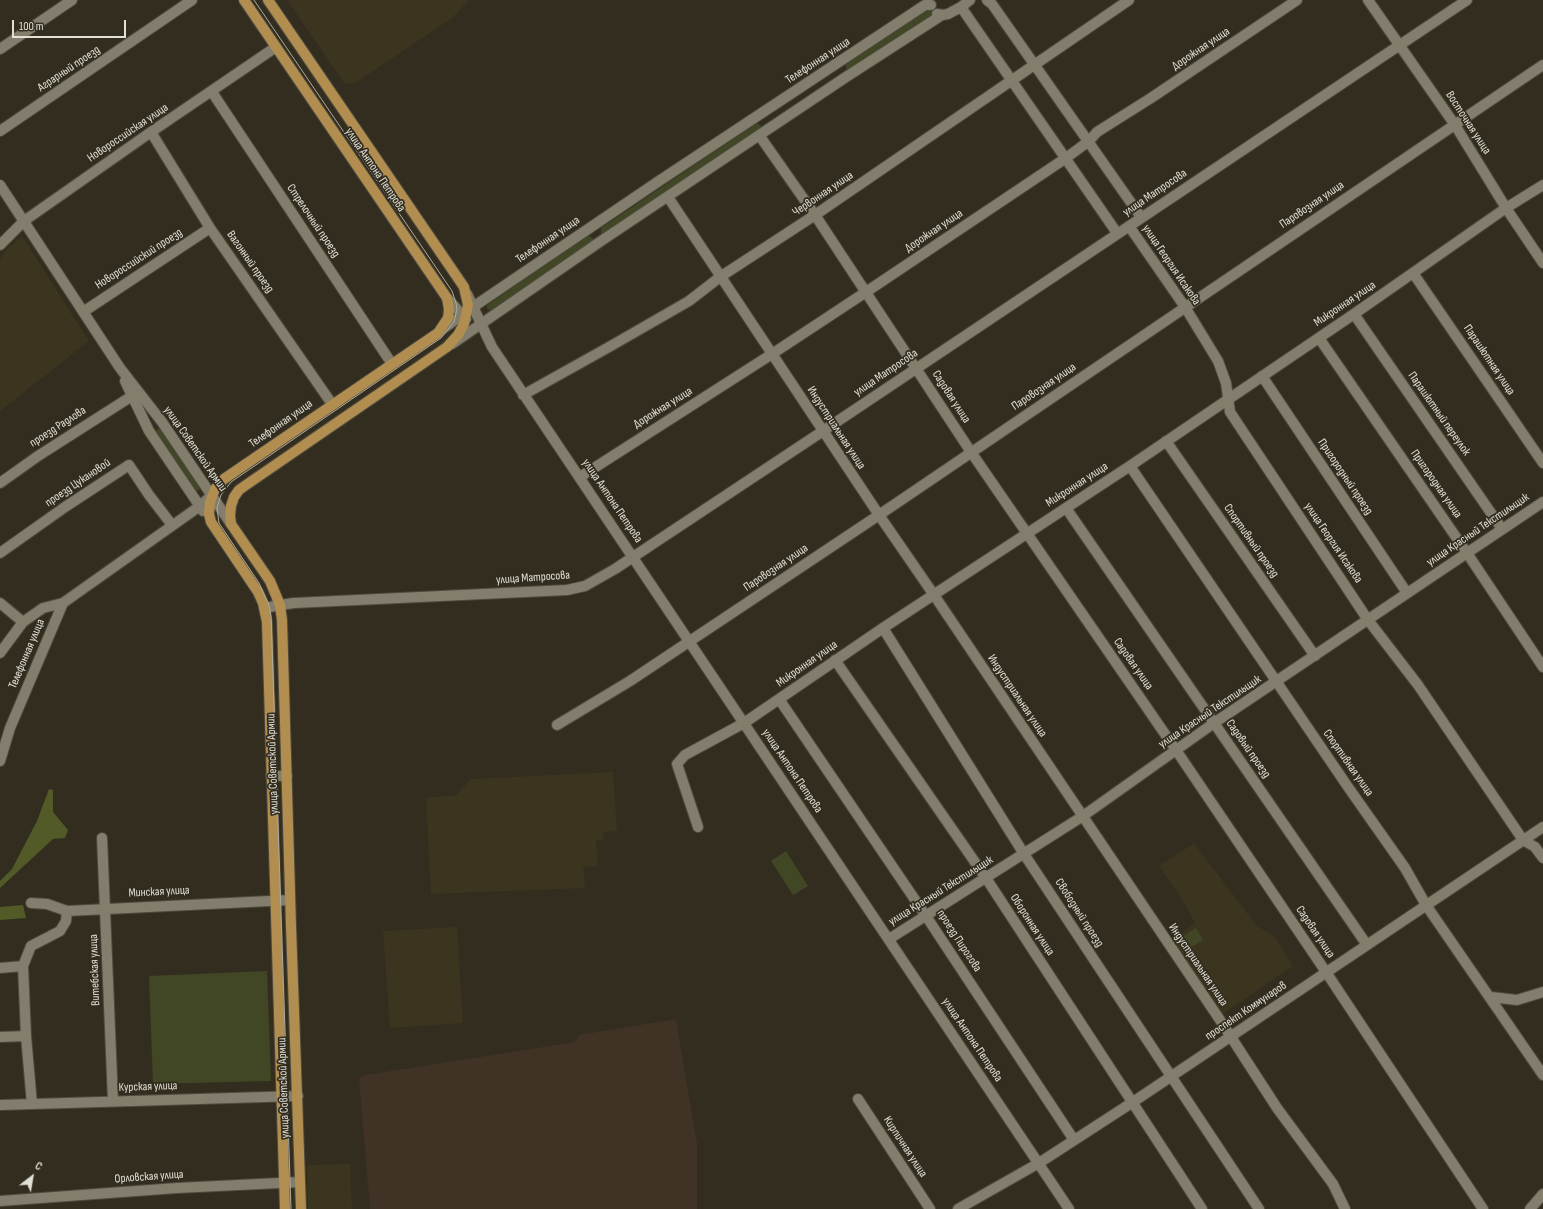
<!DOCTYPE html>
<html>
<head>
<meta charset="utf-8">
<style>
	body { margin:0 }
	#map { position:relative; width:1543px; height:1209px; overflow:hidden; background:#322d1f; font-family:"Sofia Sans Condensed",sans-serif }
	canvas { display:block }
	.north { position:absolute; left:12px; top:1157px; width:40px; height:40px; -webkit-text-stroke:3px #322d1f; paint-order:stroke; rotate:31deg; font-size:11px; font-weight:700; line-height:16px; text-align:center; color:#e1dfd6 }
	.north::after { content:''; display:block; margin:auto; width:14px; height:18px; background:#e1dfd6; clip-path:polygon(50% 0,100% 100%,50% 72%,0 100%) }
	.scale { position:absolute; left:12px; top:20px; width:114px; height:18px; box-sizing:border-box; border:2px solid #e1dfd6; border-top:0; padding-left:5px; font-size:12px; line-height:14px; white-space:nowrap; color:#e1dfd6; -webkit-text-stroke:3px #322d1f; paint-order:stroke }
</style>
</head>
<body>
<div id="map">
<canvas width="1543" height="1209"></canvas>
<div class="north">С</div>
<div class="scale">100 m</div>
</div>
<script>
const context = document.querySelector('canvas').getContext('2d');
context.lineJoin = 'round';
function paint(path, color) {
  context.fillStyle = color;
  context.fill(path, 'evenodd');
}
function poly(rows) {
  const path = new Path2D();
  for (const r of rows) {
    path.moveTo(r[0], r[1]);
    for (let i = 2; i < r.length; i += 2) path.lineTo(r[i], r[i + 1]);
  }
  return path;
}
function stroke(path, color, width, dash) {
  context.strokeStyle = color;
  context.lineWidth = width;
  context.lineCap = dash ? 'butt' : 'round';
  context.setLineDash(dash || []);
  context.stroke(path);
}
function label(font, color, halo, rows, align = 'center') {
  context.font = font + ' "Sofia Sans Condensed",sans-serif';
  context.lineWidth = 3.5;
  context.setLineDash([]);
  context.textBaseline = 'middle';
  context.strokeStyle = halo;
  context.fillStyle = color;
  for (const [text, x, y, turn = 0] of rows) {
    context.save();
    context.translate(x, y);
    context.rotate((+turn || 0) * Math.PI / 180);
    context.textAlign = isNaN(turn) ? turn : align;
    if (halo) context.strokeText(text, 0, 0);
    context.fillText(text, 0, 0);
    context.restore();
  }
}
const built = poly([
	[287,0,469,0,452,18,354,84,344,83],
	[22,236,89,341,0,411,0,259,7,249],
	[613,772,617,831,603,832,604,839,596,840,598,866,583,867,585,888,431,894,426,798,456,795,471,779],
	[1194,843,1257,926,1275,937,1293,966,1221,1015,1172,939,1195,923,1182,899,1159,866],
	[457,927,463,1023,390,1028,383,931],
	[350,1164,352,1209,308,1209,307,1165]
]);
const industrial = poly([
	[676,1019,697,1143,697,1209,370,1209,359,1079,365,1075,575,1042,579,1035]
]);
const green = poly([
	[928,9,932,11,932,15,848,70,846,68,846,64],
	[757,123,762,127,603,234,601,233,601,228],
	[588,236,593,238,594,241,492,311,487,309,487,305],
	[160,428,201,488,196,492,155,431],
	[786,851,808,886,793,895,771,861],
	[1196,928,1203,940,1183,952,1176,941],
	[267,971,271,1081,153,1084,149,976]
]);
const forest = poly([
	[49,789,53,790,53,812,68,830,65,838,53,839,0,888,0,881,12,869,37,821],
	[23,905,26,918,0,920,0,907]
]);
const minor = poly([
	[987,0,992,4,1141,217],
	[1368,0,1455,125,1506,208,1543,263],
	[961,7,1117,233],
	[937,14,942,15,948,14,961,7,970,0],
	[0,49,72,0],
	[212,92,392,364],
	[0,131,192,0],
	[151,132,210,228,332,404],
	[759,135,815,215,971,452,1176,750,1326,972,1483,1209],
	[0,185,120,368,162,422,231,524],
	[668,197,879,515,934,595,1220,1020,1277,1108,1333,1184,1345,1209],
	[1129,226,1185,307,1218,361,1226,383,1230,412,1368,620,1418,685,1523,840,1535,847,1543,858],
	[0,245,24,221,151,132,276,47],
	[1413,273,1543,463],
	[467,294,492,347,1069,1209],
	[447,298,466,319],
	[83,312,210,228],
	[1354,314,1502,529],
	[440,331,473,307,659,181,925,5,931,5],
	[1319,338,1467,553,1543,667],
	[452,344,601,241,846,77,942,15],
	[1262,376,1407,593],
	[125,381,149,431,203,511],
	[523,395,609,347,689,301,720,277,815,215,1129,0],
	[1166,441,1315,656],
	[1130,466,1348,787,1405,868,1426,905,1543,1075],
	[580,477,772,354,866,292,1066,158,1089,141,1097,132,1151,98,1297,0],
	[0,483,38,456,132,396],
	[1066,508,1367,945],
	[0,553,65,507,129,465,149,495,172,525],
	[0,603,23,622],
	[265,608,280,605,294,603,567,590,585,586,615,569,823,431,1467,0],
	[883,628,1024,854,1259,1209],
	[0,653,23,622,43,608,63,603,200,506,212,495],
	[835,660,986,878,1202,1209],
	[779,699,926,916,1074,1140],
	[557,725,630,681,879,515,1543,65],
	[0,761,10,728,63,603],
	[271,776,287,776],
	[698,827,677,764,685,755,744,723,883,628,1130,466,1354,314,1506,208,1543,185],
	[102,838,113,1101],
	[31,903,47,904,67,911,290,900],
	[889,939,1083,816,1214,723,1543,502],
	[0,968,23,966],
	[1491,997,1517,1000,1543,992],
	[0,1037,26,1036],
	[858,1099,930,1209],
	[32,1104,26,1036,23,966,31,946,60,931,66,921,67,911],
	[0,1105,298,1096],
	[0,1201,177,1188,300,1182],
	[958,1209,1039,1163,1133,1102,1543,827],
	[1530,1209,1543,1194]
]);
const major = poly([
	[244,0,447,298,449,309,448,318,438,333,224,479,215,489,210,502,209,514,211,522,258,592,263,603,267,622,285,1209],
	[268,0,464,287,468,305,464,324,458,335,447,347,246,485,239,490,234,497,231,506,230,516,231,524,270,581,280,605,282,620,291,926,301,1209]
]);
const tram = poly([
	[254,0,452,291,456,303,457,309,454,322,441,338,231,482,221,495,217,508,219,523,259,583,269,605,271,616,291,1209]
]);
const streetNames = [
	["Дорожная улица",1201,49,-34],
	["Телефонная улица",818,61,-33],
	["Аграрный проезд",69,69,-34],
	["Восточная улица",1468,123,57],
	["Новороссийская улица",128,133,-34],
	["улица Антона Петрова",375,170,56],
	["улица Матросова",1155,193,-34],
	["Червонная улица",823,194,-34],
	["Паровозная улица",1312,205,-34],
	["Стрелочный проезд",313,221,56],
	["Дорожная улица",934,231,-34],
	["Телефонная улица",548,240,-34],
	["Новороссийский проезд",139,259,-33],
	["Вагонный проезд",250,262,55],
	["улица Георгия Исакова",1171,265,56],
	["Микронная улица",1345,304,-34],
	["Парашютная улица",1489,360,56],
	["улица Матросова",886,373,-34],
	["Паровозная улица",1044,387,-34],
	["Садовая улица",951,397,57],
	["Дорожная улица",663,408,-32],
	["Парашютный переулок",1439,414,55],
	["Телефонная улица",281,424,-35],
	["проезд Радлова",58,427,-33],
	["Индустриальная улица",836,428,57],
	["улица Советской Армии",195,449,55],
	["Пригородный проезд",1345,477,56],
	["проезд Цукановой",78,483,-34],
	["Пригородная улица",1436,484,55],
	["Микронная улица",1077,485,-33],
	["улица Антона Петрова",612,501,56],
	["улица Красный Текстильщик",1478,530,-34],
	["Спортивный проезд",1251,541,55],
	["улица Георгия Исакова",1333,543,56],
	["Паровозная улица",776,568,-34],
	["улица Матросова",533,578,-4],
	["Телефонная улица",27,654,-67],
	["Микронная улица",807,664,-35],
	["Садовая улица",1133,664,55],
	["Индустриальная улица",1017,696,56],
	["улица Красный Текстильщик",1210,712,-34],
	["Садовый проезд",1248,749,55],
	["Спортивная улица",1348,763,55],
	["улица Советской Армии",273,764,-92],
	["улица Антона Петрова",792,771,56],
	["улица Красный Текстильщик",941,891,-32],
	["Минская улица",159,892,-3],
	["Свободный проезд",1079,913,57],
	["Оборонная улица",1032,925,57],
	["Садовая улица",1315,932,56],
	["проезд Пирогова",959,941,57],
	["Индустриальная улица",1198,965,56],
	["Витебская улица",95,970,-92],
	["проспект Коммунаров",1246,1011,-34],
	["улица Антона Петрова",972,1040,56],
	["Курская улица",148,1087,-2],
	["улица Советской Армии",284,1088,-92],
	["Кирпичная улица",905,1147,57],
	["Орловская улица",149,1177,-4]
];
paint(built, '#3b341f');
paint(industrial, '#403225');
paint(green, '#414724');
paint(forest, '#525a28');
stroke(minor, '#4e4a3e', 12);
stroke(major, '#4e4a3e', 12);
stroke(minor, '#827d6c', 10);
stroke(major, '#b18e50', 10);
stroke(tram, '#aeaba0', 1);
label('12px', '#e1dfd6', '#322d1f', streetNames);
</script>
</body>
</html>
